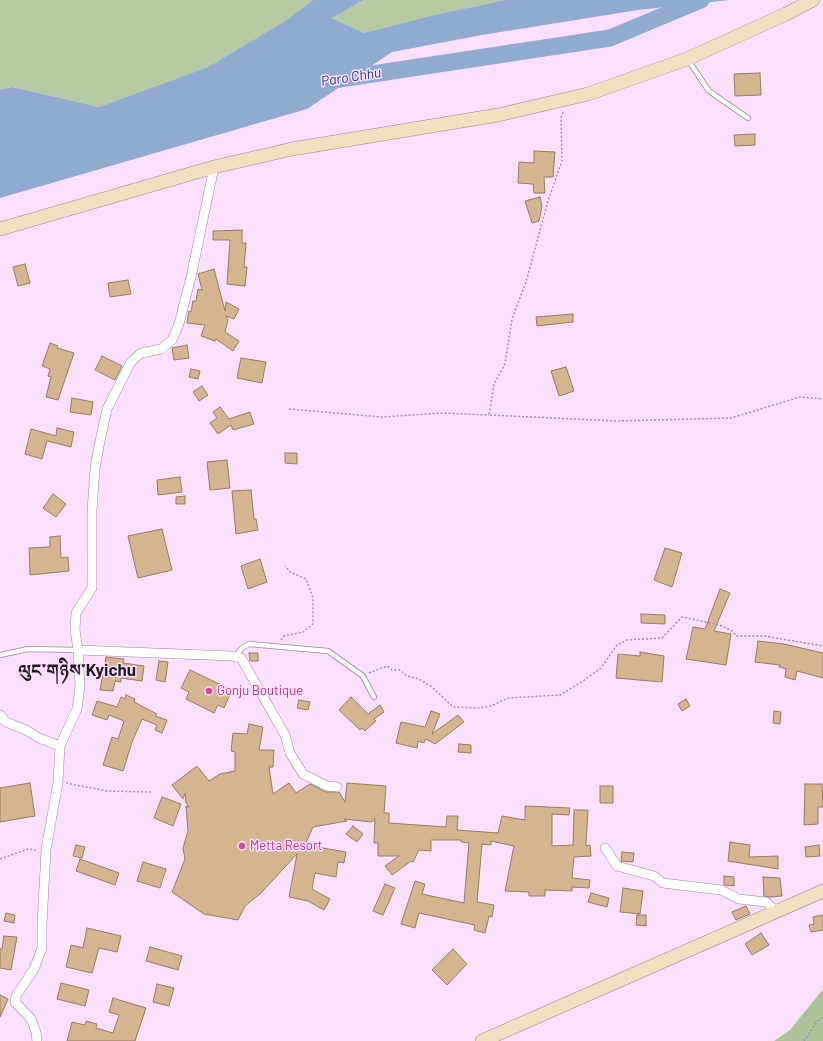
<!DOCTYPE html>
<html>
<head>
<meta charset="utf-8">
<style>
	body { margin:0 }
	canvas { display:block; background:#fbe0fd }
</style>
</head>
<body>
<canvas width="823" height="1041"></canvas>
<script>
const context = document.querySelector('canvas').getContext('2d');
context.lineJoin = 'round';
function paint(path, color) {
  context.fillStyle = color;
  context.fill(path, 'evenodd');
}
function poly(rows) {
  const path = new Path2D();
  for (const r of rows) {
    path.moveTo(r[0], r[1]);
    for (let i = 2; i < r.length; i += 2) path.lineTo(r[i], r[i + 1]);
  }
  return path;
}
function stroke(path, color, width, dash) {
  context.strokeStyle = color;
  context.lineWidth = width;
  context.lineCap = dash ? 'butt' : 'round';
  context.setLineDash(dash || []);
  context.stroke(path);
}
function label(font, color, halo, rows, align = 'center') {
  context.font = font + ' Barlow,"Noto Serif Tibetan",sans-serif';
  context.lineWidth = 3;
  context.setLineDash([]);
  context.textBaseline = 'middle';
  context.strokeStyle = halo;
  context.fillStyle = color;
  for (const [text, x, y, turn = 0] of rows) {
    context.save();
    context.translate(x, y);
    context.rotate((+turn || 0) * Math.PI / 180);
    context.textAlign = isNaN(turn) ? turn : align;
    if (halo) context.strokeText(text, 0, 0);
    context.fillText(text, 0, 0);
    context.restore();
  }
}
const green = poly([
	[0,0,313,0,285,21,208,67,99,107,12,87,0,90],
	[364,0,505,0,434,15,364,33,330,18]
]);
const forest = poly([
	[823,989,823,1041,774,1041,790,1030]
]);
const water = poly([
	[313,0,364,0,331,18,364,33,434,15,505,0,730,0,638,10,482,35,392,52,307,109,0,198,0,90,12,87,99,107,208,67,285,21]
]);
const river = poly([
	[333,80,610,38,701,0]
]);
const building = poly([
	[760,73,761,95,735,96,734,74,760,73],
	[755,134,755,145,735,146,734,135,755,134],
	[534,151,555,152,553,177,544,177,545,193,534,193,533,184,518,183,519,162,534,163,534,151],
	[540,197,542,206,539,221,532,223,525,201,540,197],
	[242,230,242,243,246,243,244,267,247,267,245,286,227,284,230,240,213,240,213,231,242,230],
	[25,264,30,283,18,286,13,267,25,264],
	[214,269,225,311,226,302,239,309,234,319,226,316,228,320,225,332,239,341,233,351,216,339,215,341,201,336,205,325,187,323,189,311,191,312,193,301,196,301,198,289,202,290,198,274,214,269],
	[128,280,131,294,110,297,108,283,128,280],
	[573,314,573,322,537,326,536,317,573,314],
	[50,343,58,346,57,348,74,353,58,400,46,397,51,377,48,376,50,369,42,366,50,343],
	[187,345,189,358,174,360,172,348,187,345],
	[102,356,122,366,115,380,95,370,102,356],
	[241,358,266,362,262,383,237,378,241,358],
	[566,367,574,391,559,396,551,371,566,367],
	[191,369,200,371,198,379,189,377,191,369],
	[202,386,208,395,199,401,193,392,202,386],
	[72,398,93,402,91,415,70,412,72,398],
	[220,407,229,419,250,412,254,424,233,430,231,425,218,434,210,423,217,418,213,412,220,407],
	[57,428,74,432,71,447,47,441,42,459,25,454,31,429,56,436,57,428],
	[285,453,297,453,297,464,285,463,285,453],
	[227,460,230,488,210,490,207,462,227,460],
	[180,477,182,492,158,495,157,480,180,477],
	[251,490,254,519,256,519,258,530,236,534,232,491,251,490],
	[53,494,66,504,56,517,43,508,53,494],
	[185,496,185,504,176,504,176,497,185,496],
	[162,529,172,570,138,578,128,536,162,529],
	[60,536,61,558,68,557,69,571,30,575,29,548,50,547,50,537,60,536],
	[665,548,682,553,672,587,654,580,665,548],
	[260,559,267,582,248,589,241,566,260,559],
	[720,589,730,593,714,631,731,634,726,665,686,659,693,627,705,629,720,589],
	[641,614,665,615,665,624,641,623,641,614],
	[758,641,784,644,823,653,823,678,797,671,795,680,785,677,786,669,779,667,780,665,755,662,758,641],
	[640,652,664,656,662,682,616,678,618,654,640,656,640,652],
	[249,653,258,653,258,661,250,661,249,653],
	[106,657,124,659,123,663,144,666,142,681,121,678,121,682,115,681,113,691,100,690,106,657],
	[159,661,168,662,165,682,156,680,159,661],
	[190,670,232,690,224,708,218,705,214,713,186,699,189,692,181,688,190,670],
	[126,695,135,699,134,702,157,714,155,716,167,720,162,733,155,730,157,725,142,719,132,742,123,771,103,765,112,737,118,739,124,721,109,715,107,720,92,715,97,701,117,707,121,697,125,699,126,695],
	[351,697,368,714,380,705,384,712,374,719,376,721,365,731,362,728,360,730,339,710,351,697],
	[686,699,690,706,682,711,678,704,686,699],
	[299,700,310,702,308,710,297,708,299,700],
	[431,711,440,714,432,734,458,715,464,722,435,744,426,739,424,743,418,741,417,748,396,743,401,722,425,727,431,711],
	[774,711,781,712,780,724,773,723,774,711],
	[249,724,263,727,259,750,274,750,273,767,269,767,273,794,289,783,296,793,310,784,326,792,339,792,345,802,347,783,386,786,384,813,389,813,389,823,446,827,447,816,458,816,457,830,498,833,502,816,525,820,525,806,570,808,569,815,552,814,552,846,573,845,574,810,588,810,586,846,590,845,591,856,574,857,572,878,590,880,589,888,572,887,572,891,545,890,545,896,529,896,529,892,505,891,514,846,491,841,491,845,482,844,477,902,494,905,492,917,489,916,485,933,474,930,475,925,419,913,415,928,401,924,415,881,425,884,422,894,464,903,469,843,461,842,461,840,431,840,431,851,419,850,413,862,411,861,392,875,385,866,399,856,378,856,378,843,374,843,375,818,372,822,344,819,347,821,313,827,305,845,346,852,344,863,338,862,336,877,315,873,312,889,330,899,324,910,308,901,289,897,297,854,260,894,245,906,238,920,204,914,172,892,185,859,183,848,188,831,186,806,189,807,186,803,185,793,183,799,172,785,197,766,209,781,220,774,235,771,235,752,231,751,233,733,247,734,249,724],
	[459,744,471,745,471,753,458,752,459,744],
	[30,783,35,816,0,822,0,788,30,783],
	[805,784,822,784,823,807,818,807,818,824,804,825,805,784],
	[600,786,613,786,613,803,600,803,600,786],
	[162,797,181,804,173,826,154,818,162,797],
	[353,826,363,834,357,842,346,834,353,826],
	[730,842,750,845,749,857,778,856,778,869,728,861,730,842],
	[76,845,85,847,82,858,73,856,76,845],
	[819,845,820,856,806,857,805,847,819,845],
	[622,852,634,853,633,862,621,861,622,852],
	[80,859,119,873,115,885,76,871,80,859],
	[143,862,166,869,160,888,137,881,143,862],
	[724,876,734,877,734,886,724,885,724,876],
	[763,877,780,878,782,896,770,897,764,896,763,877],
	[385,884,395,888,383,915,373,911,385,884],
	[623,888,643,891,640,914,620,912,623,888],
	[591,893,609,898,607,907,588,902,591,893],
	[746,906,750,914,736,920,732,912,746,906],
	[6,913,15,915,14,923,4,921,6,913],
	[637,915,646,915,646,926,636,925,637,915],
	[823,915,823,930,811,932,809,925,814,924,813,917,823,915],
	[87,928,121,936,117,952,99,948,92,973,66,967,71,945,83,948,87,928],
	[761,933,769,945,752,955,745,944,761,933],
	[4,936,17,937,11,970,0,968,0,949,2,949,4,936],
	[150,947,182,956,178,970,146,961,150,947],
	[453,949,467,964,447,985,432,970,453,949],
	[61,983,89,990,85,1006,57,999,61,983],
	[157,984,174,988,169,1006,153,1002,157,984],
	[0,995,8,999,0,1017,0,995],
	[113,998,146,1008,135,1041,67,1041,72,1022,85,1025,86,1021,97,1024,96,1028,113,1033,119,1015,109,1012,113,998]
]);
const path = poly([
	[563,112,561,118,562,161,548,201,526,282,512,319,505,364,494,384,489,415,617,421,731,418,800,397,823,399],
	[289,409,382,417,441,413,489,415],
	[281,640,284,636,303,632,313,624,313,598,306,579,290,572,285,566],
	[369,673,387,666,392,670,400,670,407,676,419,679,432,687,453,707,480,708,491,706,508,698,560,695,583,681,601,668,617,645,627,640,662,638,682,617,720,625,732,631,736,636,764,636,823,646],
	[66,783,107,791,152,792],
	[0,859,28,849,36,850],
	[804,1041,816,1023,823,1017]
]);
const lane = poly([
	[688,60,709,91,748,118],
	[0,655,28,649,78,650],
	[235,656,242,648,249,644,328,651,363,676,374,697]
]);
const street = poly([
	[78,650,232,656,241,658,285,735,290,753,303,774,327,786,337,787],
	[0,715,6,722,26,730,39,738,60,746],
	[605,848,617,866,654,876,663,883,721,890,739,899,766,902,777,912],
	[37,1041,36,1032,31,1019,15,1002,16,996,34,969,42,948,42,924,46,850,58,782,60,746,77,709,80,686,78,650,75,630,76,613,92,588,92,511,95,468,100,441,107,409,131,362,141,353,161,349,172,340,179,324,191,277,214,167]
]);
const secondary = poly([
	[0,229,214,167,292,149,498,115,588,94,687,59,786,14,813,0],
	[482,1041,823,891]
]);
const markers = [
	[209,691,4,"#d1479c"],
	[242,846,4,"#d1479c"]
];
const hotelNames = [
	["Gonju Boutique",217,691],
	["Metta Resort",250,846]
];
const waterNames = [
	["Paro Chhu",351,77,-9]
];
const districtNames = [
	["ལུང་གཉིས་Kyichu",77,670]
];
paint(green, '#b5caa2');
paint(forest, '#acc399');
paint(water, '#91aad0');
stroke(river, '#91aad0', 17);
paint(building, '#d4b58f');
stroke(building, '#947d61', 1);
stroke(lane, '#9c839e', 6);
stroke(street, '#9c839e', 10);
stroke(secondary, '#9c839e', 14);
stroke(path, '#a38fa5', 1.5, [2, 2]);
stroke(lane, '#fff', 4.5);
stroke(street, '#fff', 9);
stroke(secondary, '#f3debf', 13);
for (const [x, y, r, color] of markers) {
  const dot = new Path2D();
  dot.arc(x, y, r, 0, 2 * Math.PI);
  context.fillStyle = color;
  context.fill(dot);
  stroke(dot, '#fbe0fd', 1.5);
}
label('13px', '#b23c85', '#fbe0fd', hotelNames, 'left');
label('italic 14px', '#1e3c6d', '#fbe0fd', waterNames);
label('bold 17px', '#231924', '#fbe0fd', districtNames);
</script>
</body>
</html>
